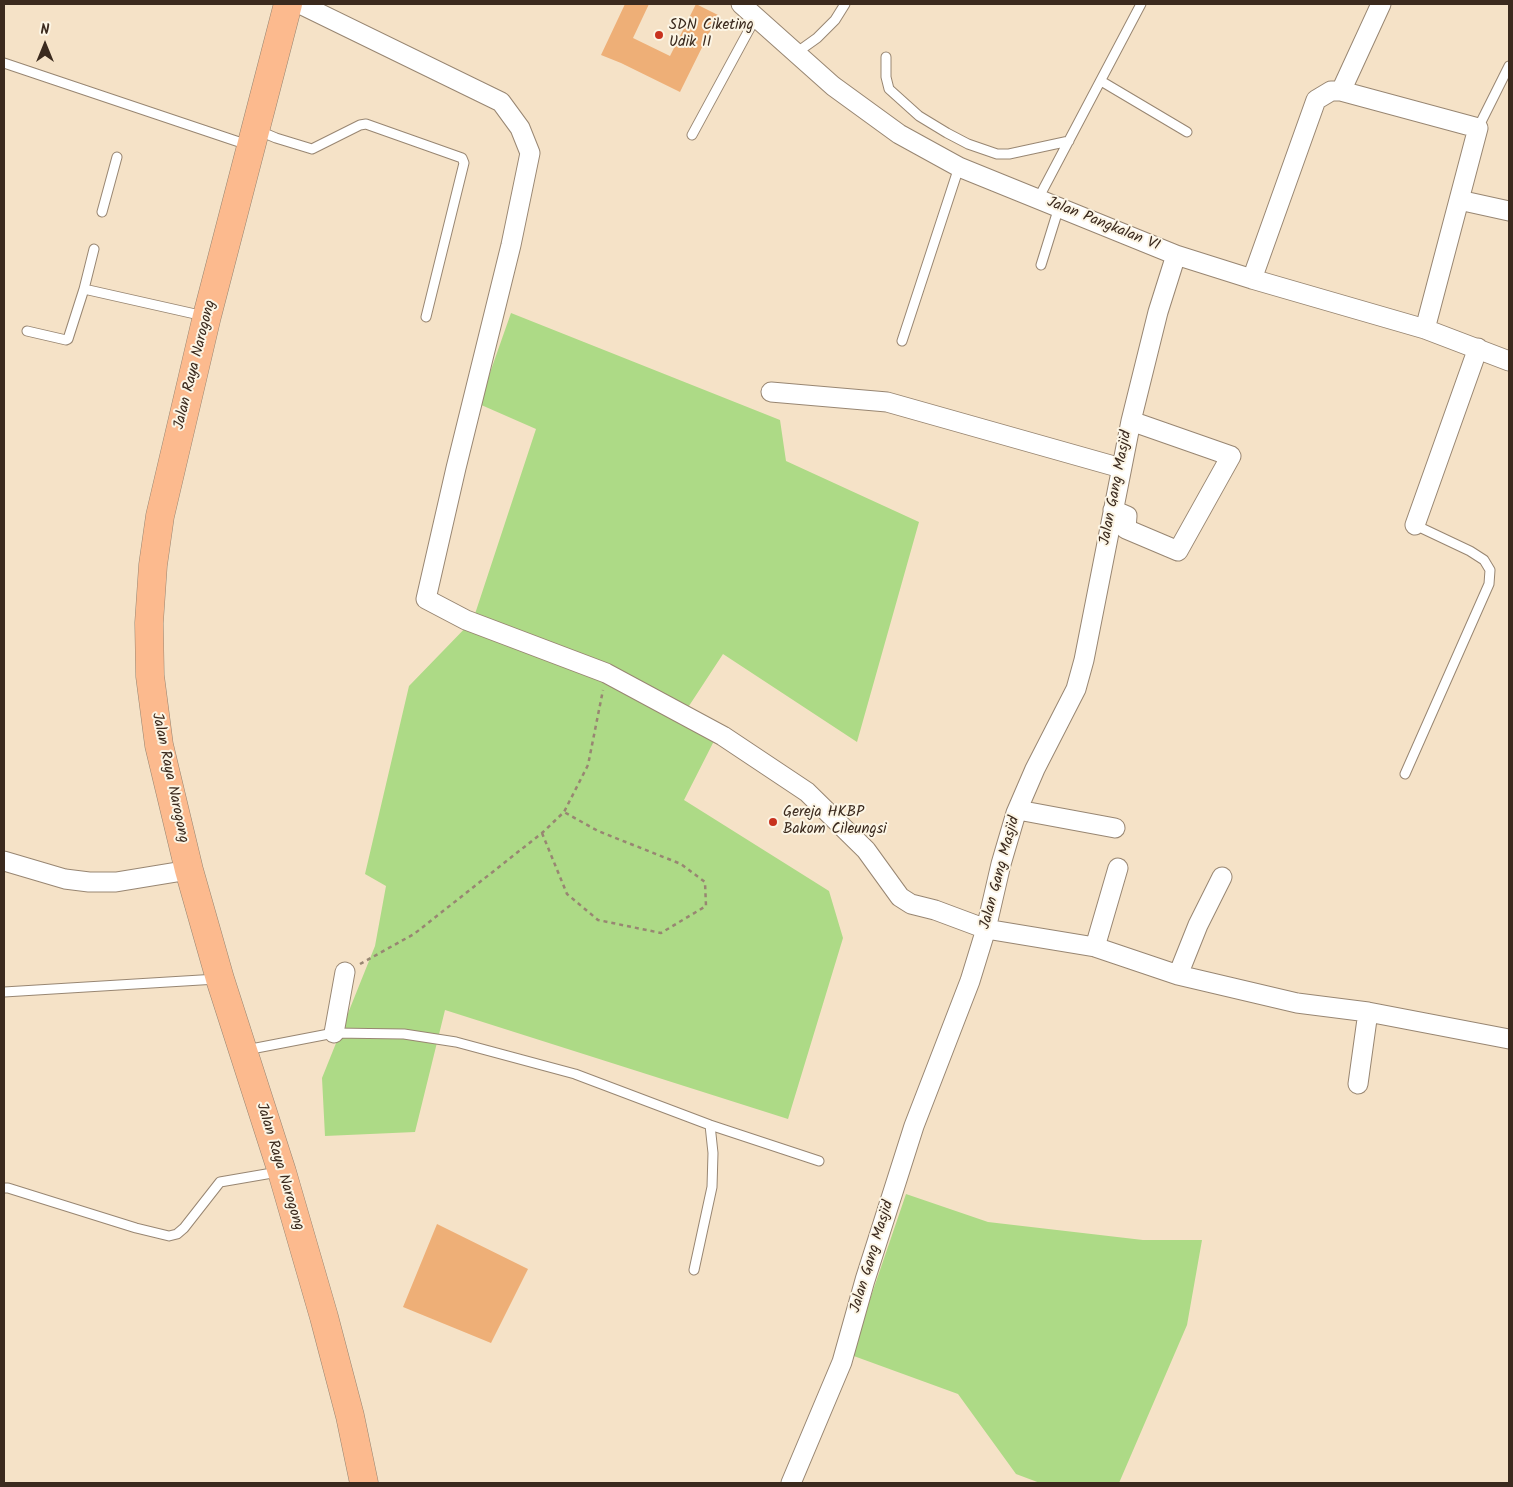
<!DOCTYPE html>
<html>
<head>
<meta charset="utf-8">
<style>
	body { margin:0 }
	#map { position:relative; width:1513px; height:1487px; overflow:hidden; background:#f5e2c7; font-family:Kalam,sans-serif }
	canvas { display:block }
	.frame { position:absolute; inset:0; border:5px solid #3b2a1e; pointer-events:none }
	.north { position:absolute; left:20px; top:20px; width:50px; height:50px; -webkit-text-stroke:4px #fcf5e5; paint-order:stroke; rotate:0deg; font-size:14px; font-weight:700; line-height:20px; text-align:center; color:#3b2a1e }
	.north::after { content:''; display:block; margin:auto; width:18px; height:22px; background:#3b2a1e; clip-path:polygon(50% 0,100% 100%,50% 72%,0 100%) }
</style>
</head>
<body>
<div id="map">
<canvas width="1513" height="1487"></canvas>
<div class="frame"></div>
<div class="north">N</div>
</div>
<script>
const context = document.querySelector('canvas').getContext('2d');
context.lineJoin = 'round';
function paint(path, color) {
  context.fillStyle = color;
  context.fill(path, 'evenodd');
}
function poly(rows) {
  const path = new Path2D();
  for (const r of rows) {
    path.moveTo(r[0], r[1]);
    for (let i = 2; i < r.length; i += 2) path.lineTo(r[i], r[i + 1]);
  }
  return path;
}
function stroke(path, color, width, dash) {
  context.strokeStyle = color;
  context.lineWidth = width;
  context.lineCap = dash ? 'butt' : 'round';
  context.setLineDash(dash || []);
  context.stroke(path);
}
function label(font, color, halo, rows, align = 'center') {
  context.font = font + ' Kalam,sans-serif';
  context.lineWidth = 4;
  context.setLineDash([]);
  context.textBaseline = 'middle';
  context.strokeStyle = halo;
  context.fillStyle = color;
  for (const [text, x, y, turn = 0] of rows) {
    context.save();
    context.translate(x, y);
    context.rotate((+turn || 0) * Math.PI / 180);
    context.textAlign = isNaN(turn) ? turn : align;
    if (halo) context.strokeText(text, 0, 0);
    context.fillText(text, 0, 0);
    context.restore();
  }
}
const green = poly([
	[511,313,780,420,786,461,919,522,857,742,723,654,685,712,715,739,684,800,829,891,843,938,788,1119,445,1010,415,1132,325,1136,322,1078,375,946,386,886,365,874,409,686,473,620,536,429,479,404],
	[906,1194,988,1222,1143,1240,1202,1240,1187,1325,1119,1483,1040,1483,1016,1474,958,1394,851,1355]
]);
const building = poly([
	[625,4,649,4,633,38,670,56,696,4,718,15,680,92,621,63,601,55],
	[437,1224,528,1269,491,1343,403,1307]
]);
const path = poly([
	[542,833,567,894,598,920,661,933,706,906,705,882,681,864,598,831,564,812],
	[360,964,414,934,542,833,564,812,588,765,603,690]
]);
const lane = poly([
	[796,53,817,38,835,20,845,4],
	[886,57,886,77,889,89,919,116,947,133,968,144,997,154,1009,154,1069,141],
	[4,63,248,145],
	[1101,81,1187,132],
	[1478,128,1509,66],
	[257,130,276,138,312,149,360,125,366,124,462,158,464,163,426,317],
	[692,135,756,17],
	[1038,199,1141,4],
	[102,212,117,157],
	[1041,265,1059,207],
	[84,289,94,249],
	[27,331,66,340,68,339,84,289,204,316],
	[902,341,959,167],
	[1405,774,1489,584,1490,570,1484,560,1470,551,1415,525],
	[4,992,217,979],
	[246,1050,334,1033,404,1034,456,1042,575,1074,710,1125,819,1161],
	[4,1188,8,1188,136,1228,169,1236,177,1234,184,1228,220,1182,278,1172],
	[694,1270,712,1187,713,1153,710,1125]
]);
const street = poly([
	[300,4,501,102,520,128,530,153,511,245,456,468,426,599,466,620,606,673,723,736,807,792,866,850,900,897,911,904,935,910,986,929,1095,947,1178,975,1297,1003,1368,1012,1509,1039],
	[741,4,833,86,899,134,959,167,1176,255,1252,279,1425,329,1509,361],
	[1341,91,1478,128,1425,329],
	[1459,200,1509,211],
	[1252,279,1316,100,1331,91,1341,91,1381,4],
	[771,392,887,402,1121,468],
	[1113,510,1127,516,1126,529,1178,551,1231,456,1131,421],
	[1415,525,1478,348],
	[1018,810,1115,828],
	[4,861,65,879,89,882,116,882,189,870],
	[1095,947,1118,868],
	[1178,975,1198,925,1222,877],
	[334,1033,345,972],
	[1358,1084,1368,1012],
	[791,1483,842,1362,865,1280,914,1126,970,981,986,929,1001,864,1016,813,1035,769,1076,689,1084,660,1131,421,1158,312,1176,255]
]);
const primary = poly([
	[288,4,207,316,160,516,153,565,149,623,150,676,159,745,189,870,220,979,282,1172,324,1317,350,1416,364,1483]
]);
const markers = [
	[659,35,5,"#c8321e"],
	[773,822,5,"#c8321e"]
];
const poiNames = [
	["SDN Ciketing",669,26],
	["Udik II",669,43],
	["Gereja HKBP",783,813],
	["Bakom Cileungsi",783,830]
];
const streetNames = [
	["Jalan Pangkalan VI",1103,225,22],
	["Jalan Raya Narogong",196,365,-76],
	["Jalan Gang Masjid",1117,488,-79],
	["Jalan Raya Narogong",169,778,78],
	["Jalan Gang Masjid",1001,873,-75],
	["Jalan Raya Narogong",279,1167,73],
	["Jalan Gang Masjid",873,1257,-73]
];
paint(green, '#adda86');
paint(building, '#eeaf77');
stroke(lane, '#988672', 11);
stroke(street, '#988672', 21);
stroke(primary, '#988672', 29);
stroke(path, '#988672', 2.5, [4, 4]);
stroke(lane, '#fff', 9);
stroke(street, '#fff', 19);
stroke(primary, '#fcba8e', 28);
for (const [x, y, r, color] of markers) {
  const dot = new Path2D();
  dot.arc(x, y, r, 0, 2 * Math.PI);
  context.fillStyle = color;
  context.fill(dot);
  stroke(dot, '#fcf5e5', 2);
}
label('15px', '#3b2a1e', '#fcf5e5', poiNames, 'left');
label('15px', '#3b2a1e', '#fcf5e5', streetNames);
</script>
</body>
</html>
